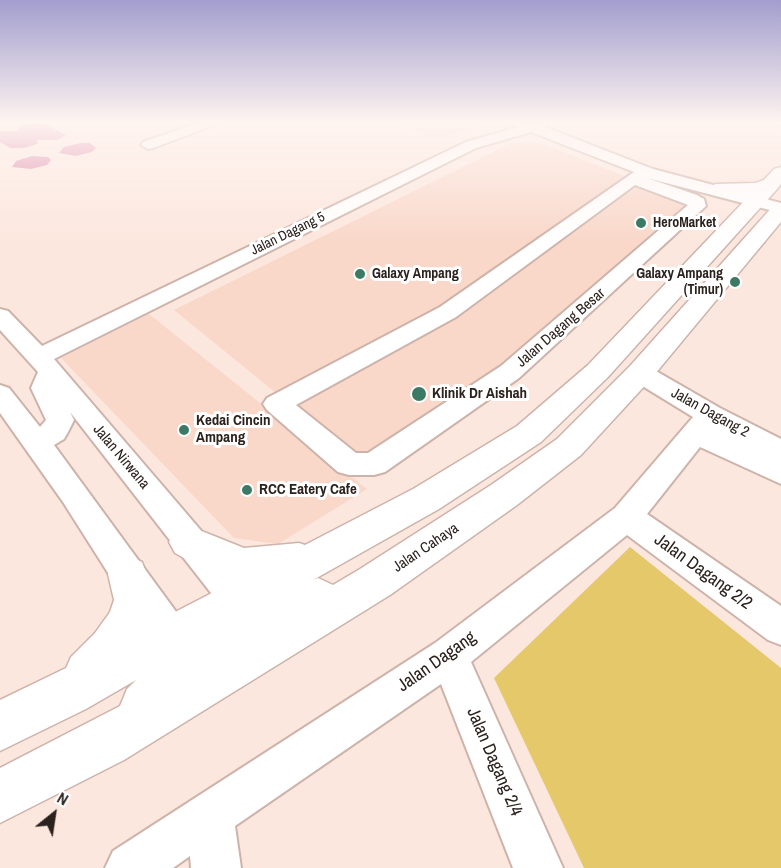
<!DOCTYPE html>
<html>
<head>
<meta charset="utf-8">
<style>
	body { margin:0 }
	#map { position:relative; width:781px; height:868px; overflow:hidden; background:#fce7de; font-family:"Archivo Narrow",sans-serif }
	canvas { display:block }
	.north { position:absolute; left:24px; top:784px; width:60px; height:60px; -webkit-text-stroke:4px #fff; paint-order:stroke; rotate:30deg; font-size:16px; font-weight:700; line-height:24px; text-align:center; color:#2b211d }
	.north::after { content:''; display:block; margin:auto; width:21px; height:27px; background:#2b211d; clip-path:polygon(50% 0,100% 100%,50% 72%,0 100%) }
</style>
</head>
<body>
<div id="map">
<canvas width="781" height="868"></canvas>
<div class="north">N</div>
</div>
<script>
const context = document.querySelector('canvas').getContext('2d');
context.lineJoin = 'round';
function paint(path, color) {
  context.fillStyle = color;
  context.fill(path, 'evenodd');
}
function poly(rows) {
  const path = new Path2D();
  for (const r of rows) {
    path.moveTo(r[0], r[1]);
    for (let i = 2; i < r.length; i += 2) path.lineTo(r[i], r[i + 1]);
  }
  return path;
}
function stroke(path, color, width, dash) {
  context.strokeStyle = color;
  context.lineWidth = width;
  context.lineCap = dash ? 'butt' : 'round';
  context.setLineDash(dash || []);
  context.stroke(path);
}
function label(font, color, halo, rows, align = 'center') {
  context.font = font + ' "Archivo Narrow",sans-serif';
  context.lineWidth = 6;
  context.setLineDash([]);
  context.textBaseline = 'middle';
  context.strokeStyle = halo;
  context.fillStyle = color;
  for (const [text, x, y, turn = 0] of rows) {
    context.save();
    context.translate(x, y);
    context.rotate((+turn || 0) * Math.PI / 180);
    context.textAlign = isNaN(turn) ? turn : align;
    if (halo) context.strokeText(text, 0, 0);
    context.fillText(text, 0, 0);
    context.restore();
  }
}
const built = poly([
	[400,122,478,122,485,126,432,138],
	[511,143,541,143,693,203,505,367,370,457,356,458,174,310],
	[149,314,367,489,278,544,234,538,61,358]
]);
const green = poly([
	[630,547,781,668,781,868,584,868,494,678]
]);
const water = poly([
	[32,123,44,123,66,135,57,140,38,140,37,144,24,148,10,148,0,142,0,131,18,131,20,126],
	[80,143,90,143,96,148,92,152,76,156,59,153,64,147],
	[32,156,48,157,51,160,47,165,31,169,12,167,16,161]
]);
const minor = poly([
	[201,122,222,122,153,148,148,149,141,145,143,142,201,122],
	[515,122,548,122,545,127,653,169,781,203,781,213,647,178,697,195,704,199,706,206,519,378,385,472,374,475,349,475,338,472,267,410,263,404,267,398,440,307,634,172,531,132,476,148,54,359,251,589,256,600,251,611,238,616,225,611,70,412,74,420,68,432,64,439,54,445,185,624,190,637,185,650,171,655,157,650,63,502,0,413,0,385,9,388,40,427,46,420,31,388,38,372,0,330,0,309,8,311,42,346,466,142,518,127,515,122],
	[635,185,688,205,501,366,368,453,356,453,296,405,456,317,635,185],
	[640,365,649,367,720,408,781,439,781,484,700,447,647,514,781,606,781,645,768,640,627,535,471,662,563,868,513,868,441,684,235,826,241,868,191,868,190,856,173,868,105,868,113,851,435,643,615,508,693,417,631,379,627,373,631,367,640,365]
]);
const major = poly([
	[781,167,781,184,778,188,608,377,541,442,439,509,313,580,318,578,333,585,360,569,491,485,557,439,630,366,774,205,781,203,781,222,650,380,581,455,517,505,390,595,124,760,0,823,0,768,120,706,127,689,136,680,86,709,0,751,0,700,66,668,71,657,95,633,110,612,114,600,108,574,114,562,128,556,142,562,156,600,148,626,237,580,206,570,175,553,169,542,175,531,189,526,244,548,299,543,305,545,413,489,517,426,588,365,750,195,715,192,712,188,715,184,755,183,764,180,774,169,781,167]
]);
const markers = [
	[641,223,6,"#3d7a66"],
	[360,274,6,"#3d7a66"],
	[735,282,6,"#3d7a66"],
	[419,394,8,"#3d7a66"],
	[184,430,6,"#3d7a66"],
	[247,490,6,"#3d7a66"]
];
const farPoinames = [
	["HeroMarket",653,223],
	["Galaxy Ampang",372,274],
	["Galaxy Ampang",723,274,"right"],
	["(Timur)",723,290,"right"]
];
const farStreetnames = [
	["Jalan Dagang 5",288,234,-26]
];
const streetNames = [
	["Jalan Dagang Besar",561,328,-41],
	["Jalan Dagang 2",710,413,29],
	["Jalan Nirwana",121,457,50],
	["Jalan Cahaya",426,548,-34]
];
const poiNames = [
	["Klinik Dr Aishah",432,394],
	["Kedai Cincin",196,421],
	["Ampang",196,438],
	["RCC Eatery Cafe",259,490]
];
const nearStreetnames = [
	["Jalan Dagang 2/2",703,572,36],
	["Jalan Dagang",437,662,-35],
	["Jalan Dagang 2/4",494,762,67]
];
paint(built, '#f9d7c9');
paint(green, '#e4c86a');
paint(water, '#da7ea8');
stroke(minor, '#cdb3a9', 4);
stroke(major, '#cdb3a9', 3);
paint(minor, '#fff');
paint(major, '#fff');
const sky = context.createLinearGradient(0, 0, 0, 244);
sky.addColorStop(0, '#a29ece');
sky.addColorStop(0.5, '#fef4f0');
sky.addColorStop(1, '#fef4f000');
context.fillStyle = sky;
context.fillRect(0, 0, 781, 244);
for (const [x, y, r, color] of markers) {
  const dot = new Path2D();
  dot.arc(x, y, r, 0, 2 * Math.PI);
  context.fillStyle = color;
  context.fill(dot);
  stroke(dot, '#fff', 2);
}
label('bold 14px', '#2b211d', '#fff', farPoinames, 'left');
label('14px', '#2b211d', '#fff', farStreetnames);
label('15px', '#2b211d', '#fff', streetNames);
label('bold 15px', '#2b211d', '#fff', poiNames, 'left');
label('18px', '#2b211d', '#fff', nearStreetnames);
</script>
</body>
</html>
